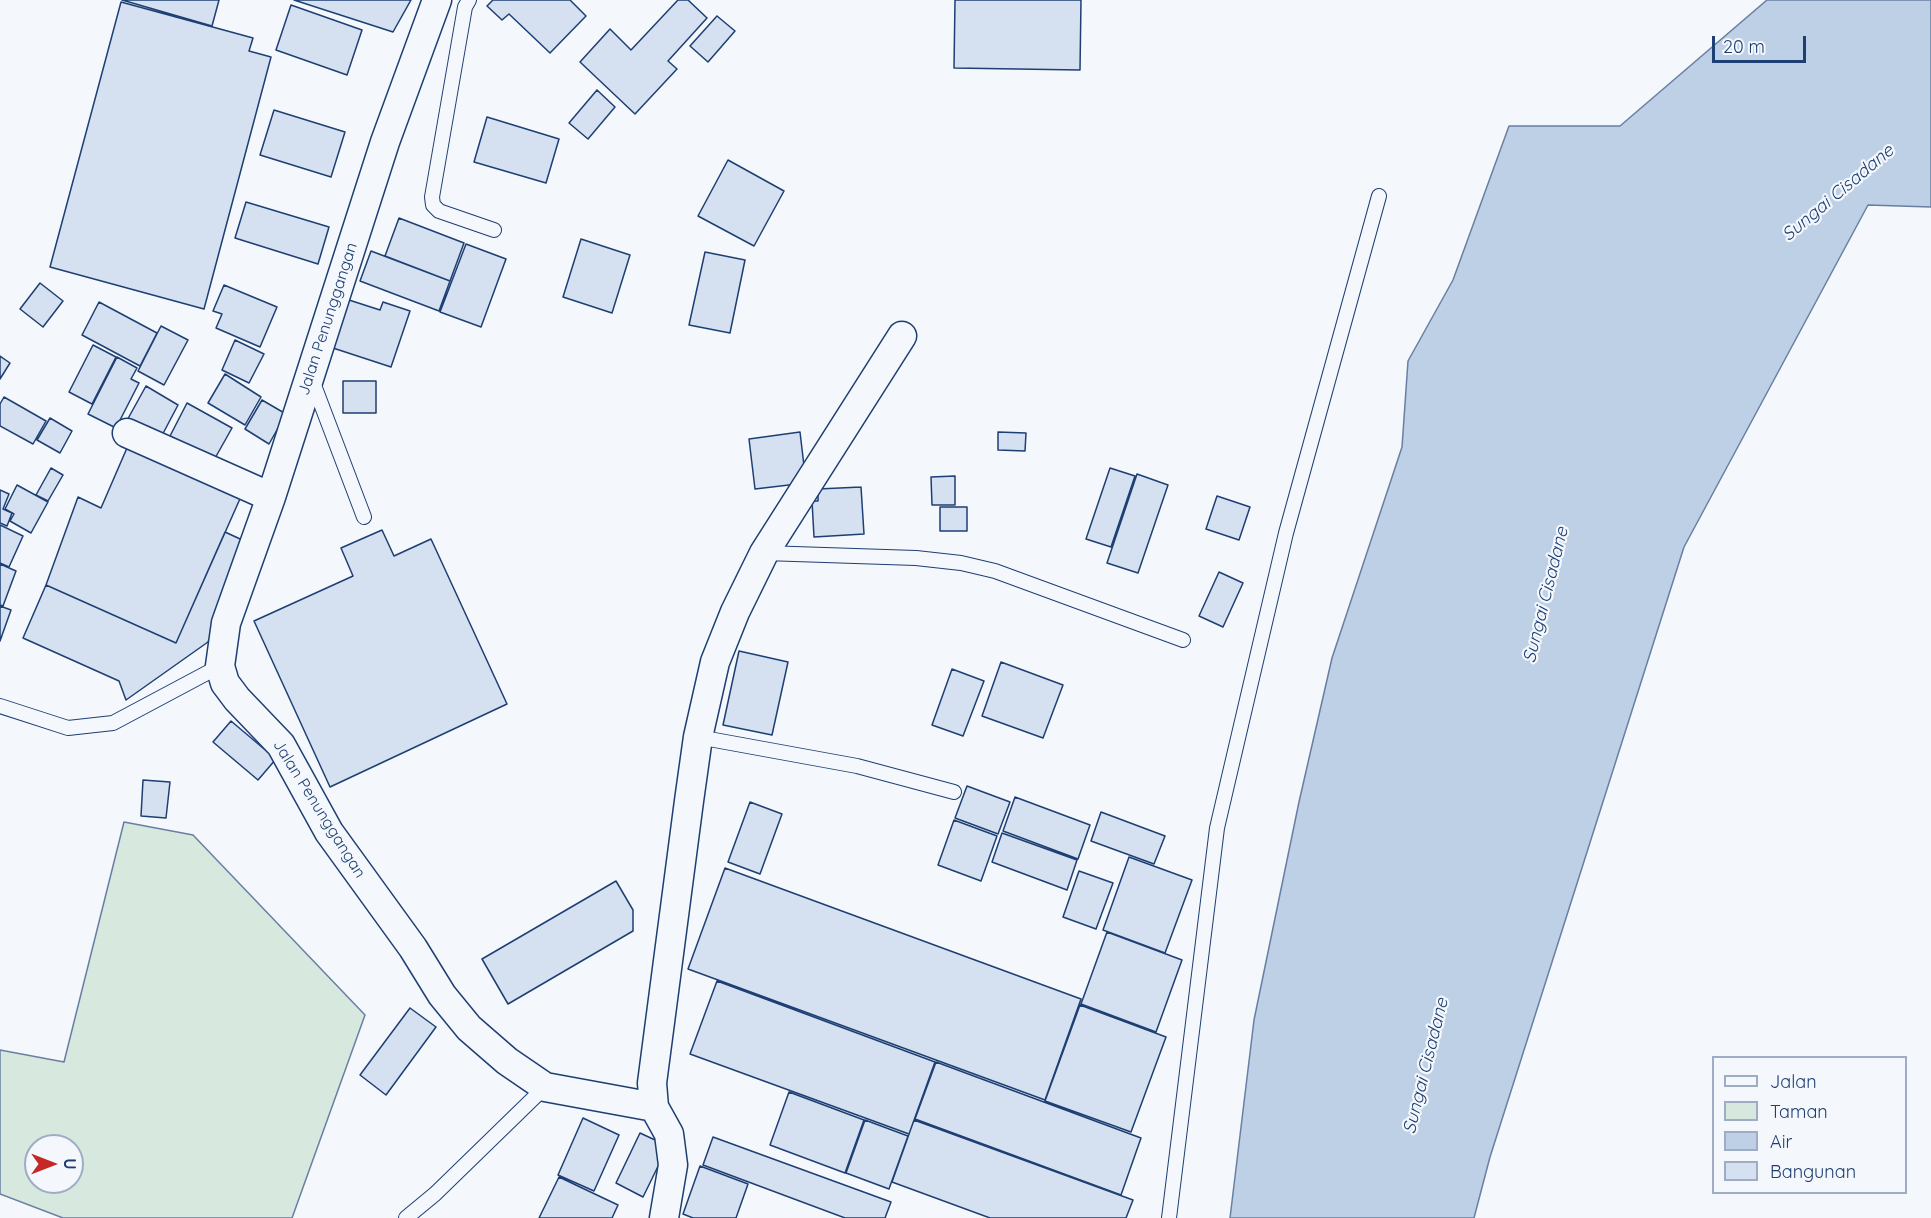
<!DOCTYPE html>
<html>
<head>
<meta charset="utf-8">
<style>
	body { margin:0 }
	#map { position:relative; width:1931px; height:1218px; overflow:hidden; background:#f4f7fb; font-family:Quicksand,sans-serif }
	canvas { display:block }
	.legend { position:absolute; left:1712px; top:1056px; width:195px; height:138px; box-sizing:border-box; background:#f4f7fb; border:2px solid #9eadc5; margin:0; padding:8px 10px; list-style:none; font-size:18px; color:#1d3f73 }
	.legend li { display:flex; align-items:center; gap:12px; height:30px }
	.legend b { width:30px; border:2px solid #9eadc5 }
	.north { position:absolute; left:24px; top:1134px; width:60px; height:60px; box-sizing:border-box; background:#f4f7fb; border:2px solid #9eadc5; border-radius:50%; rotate:90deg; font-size:16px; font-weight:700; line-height:24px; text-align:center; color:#1d3f73 }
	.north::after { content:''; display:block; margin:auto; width:21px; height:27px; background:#c62828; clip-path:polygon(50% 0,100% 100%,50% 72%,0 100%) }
	.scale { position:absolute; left:1712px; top:36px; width:94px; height:27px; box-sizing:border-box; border:3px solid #1d3f73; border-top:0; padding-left:8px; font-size:18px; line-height:21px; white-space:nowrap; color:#1d3f73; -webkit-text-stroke:4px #f4f7fb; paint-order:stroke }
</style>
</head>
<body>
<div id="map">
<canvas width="1931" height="1218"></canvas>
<ul class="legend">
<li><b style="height:8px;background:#f4f7fb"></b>Jalan</li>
<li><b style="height:16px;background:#d7e8df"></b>Taman</li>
<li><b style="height:16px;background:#bed0e5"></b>Air</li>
<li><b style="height:16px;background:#d5e0f0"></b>Bangunan</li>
</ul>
<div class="north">U</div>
<div class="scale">20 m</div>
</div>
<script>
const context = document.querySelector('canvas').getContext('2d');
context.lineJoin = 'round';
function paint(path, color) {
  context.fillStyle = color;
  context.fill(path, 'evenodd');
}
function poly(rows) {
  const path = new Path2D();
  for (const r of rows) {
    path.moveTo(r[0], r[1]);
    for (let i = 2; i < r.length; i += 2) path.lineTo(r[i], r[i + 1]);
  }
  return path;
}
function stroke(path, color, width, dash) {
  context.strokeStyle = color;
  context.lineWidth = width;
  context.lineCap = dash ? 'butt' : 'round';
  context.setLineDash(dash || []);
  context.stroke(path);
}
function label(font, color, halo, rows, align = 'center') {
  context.font = font + ' Quicksand,sans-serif';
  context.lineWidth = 4.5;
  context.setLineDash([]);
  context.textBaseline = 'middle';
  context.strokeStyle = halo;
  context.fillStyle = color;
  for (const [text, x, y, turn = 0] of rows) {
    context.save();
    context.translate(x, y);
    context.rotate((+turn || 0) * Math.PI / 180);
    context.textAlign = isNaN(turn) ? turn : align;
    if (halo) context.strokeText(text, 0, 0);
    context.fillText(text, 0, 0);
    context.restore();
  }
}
const green = poly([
	[124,822,193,835,365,1015,292,1218,63,1218,0,1194,0,1050,64,1062,124,822],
	[36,1146,72,1146,72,1182,36,1182,36,1146]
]);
const water = poly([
	[1767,0,1931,0,1931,207,1868,205,1684,547,1490,1157,1474,1218,1230,1218,1254,1020,1299,802,1332,658,1402,447,1408,361,1453,280,1509,126,1620,126,1767,0]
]);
const building = poly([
	[122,0,219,0,212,26,122,0],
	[294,0,411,0,393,32,294,0],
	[493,0,570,0,586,16,550,53,509,14,502,20,487,6,493,0],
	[678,0,688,0,707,18,668,61,677,69,635,114,580,62,610,29,631,50,678,0],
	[955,0,1081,0,1080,70,954,68,955,0],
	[121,2,253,38,249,51,271,57,204,309,50,267,121,2],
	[291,5,362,30,347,75,276,50,291,5],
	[717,16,735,31,708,62,690,46,717,16],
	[597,90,615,107,588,139,569,123,597,90],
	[274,110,345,132,331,177,260,155,274,110],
	[487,117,559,139,546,183,474,162,487,117],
	[728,160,784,191,754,246,698,216,728,160],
	[246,202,329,227,318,264,235,238,246,202],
	[399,218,464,243,450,281,385,256,399,218],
	[581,239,630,255,612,313,563,297,581,239],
	[466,244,506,259,481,327,440,312,466,244],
	[371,251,450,281,439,311,360,281,371,251],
	[705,252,745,260,730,333,689,325,705,252],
	[40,283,63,301,43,327,20,309,40,283],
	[224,285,277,307,260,347,216,328,222,314,213,311,224,285],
	[349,300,380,310,383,302,410,311,391,367,333,348,349,300],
	[99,302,157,333,140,366,82,335,99,302],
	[161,326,188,340,164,385,138,371,161,326],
	[235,340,264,354,249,383,222,370,235,340],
	[93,345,116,357,92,404,69,392,93,345],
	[0,356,10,363,0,379,0,356],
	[117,357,137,368,131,379,139,383,116,428,88,414,117,357],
	[225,374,261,397,245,425,208,403,225,374],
	[343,381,376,381,376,413,343,413,343,381],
	[146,386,178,405,158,443,125,424,146,386],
	[4,397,46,421,33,444,0,426,0,404,4,397],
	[262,400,286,414,269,444,245,429,262,400],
	[187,403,232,428,214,460,170,436,187,403],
	[50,418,72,431,60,453,37,440,50,418],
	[800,432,806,483,755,489,749,439,800,432],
	[998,432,1026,433,1025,451,998,450,998,432],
	[130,441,243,492,176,643,46,585,78,497,101,508,130,441],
	[51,468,63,475,48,501,36,495,51,468],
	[1110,468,1135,476,1111,547,1086,539,1110,468],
	[1137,474,1168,485,1138,573,1107,563,1137,474],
	[955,476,955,505,932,505,931,477,955,476],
	[17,485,48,502,31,533,10,521,14,514,5,509,17,485],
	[861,487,864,534,814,537,812,501,818,501,818,489,861,487],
	[0,490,9,494,3,509,12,513,7,526,0,523,0,490],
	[1217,496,1250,507,1239,540,1206,529,1217,496],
	[940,507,967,507,967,531,940,531,940,507],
	[0,525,23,536,9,567,0,563,0,525],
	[382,530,394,556,431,539,507,704,330,787,254,621,353,576,341,548,382,530],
	[225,532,251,544,208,642,126,700,119,681,23,638,46,585,176,643,225,532],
	[0,564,16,571,3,606,0,605,0,564],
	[1219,572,1243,583,1223,627,1199,616,1219,572],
	[0,606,11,610,0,641,0,606],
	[739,651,788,662,772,735,723,725,739,651],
	[1001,662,1063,685,1043,738,982,716,1001,662],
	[952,669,984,681,963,736,932,725,952,669],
	[231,721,276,759,258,780,213,742,231,721],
	[143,780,170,782,166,818,141,816,143,780],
	[967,786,1010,802,998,834,955,818,967,786],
	[1015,797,1090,825,1078,859,1003,831,1015,797],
	[750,802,782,814,760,874,728,862,750,802],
	[1101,812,1165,836,1154,864,1091,841,1101,812],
	[954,820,997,836,981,881,938,865,954,820],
	[1002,833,1077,860,1067,890,992,862,1002,833],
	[1129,857,1192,880,1165,953,1103,930,1129,857],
	[725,868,1081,999,1045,1100,688,969,725,868],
	[1079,871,1113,883,1096,929,1063,917,1079,871],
	[616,881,633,910,633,931,508,1004,482,959,616,881],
	[1107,932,1182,960,1156,1032,1081,1004,1107,932],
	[717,981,935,1062,909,1134,690,1054,717,981],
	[1080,1005,1166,1037,1131,1132,1045,1101,1080,1005],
	[410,1008,436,1027,386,1095,360,1075,410,1008],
	[936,1062,1141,1138,1121,1195,915,1119,936,1062],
	[789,1092,864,1120,845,1173,770,1145,789,1092],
	[583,1118,619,1135,594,1191,558,1175,583,1118],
	[865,1120,908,1136,889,1189,846,1173,865,1120],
	[914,1120,1133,1200,1126,1218,990,1218,892,1182,914,1120],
	[640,1133,668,1146,643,1197,616,1183,640,1133],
	[713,1137,891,1202,885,1218,845,1218,703,1165,713,1137],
	[700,1166,748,1184,736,1218,693,1218,683,1214,700,1166],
	[559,1177,618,1205,612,1218,539,1218,559,1177]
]);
const lane = poly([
	[469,0,465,7,432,197,433,205,439,211,494,230],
	[312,380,364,517],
	[764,553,916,558,961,563,995,571,1183,640],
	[0,706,68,728,113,723,220,666],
	[698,737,857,766,954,792],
	[406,1218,435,1194,545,1087],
	[1169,1218,1217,828,1286,533,1379,196]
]);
const street = poly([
	[437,0,385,142,271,497,226,623,220,666,225,683,237,699,281,745,329,832,413,948,442,995,469,1028,507,1061,545,1087,654,1107,669,1134,673,1165,664,1218],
	[127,433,271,497],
	[654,1107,652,1083,689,801,698,737,715,662,735,612,764,553,902,336]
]);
const streetNames = [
	["Jalan Penunggangan",328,319,-72],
	["Jalan Penunggangan",319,809,58]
];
const waterNames = [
	["Sungai Cisadane",1838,193,-40],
	["Sungai Cisadane",1546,595,-76],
	["Sungai Cisadane",1426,1066,-76]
];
paint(green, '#d7e8df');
stroke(green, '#687fa3', 1.5);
paint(water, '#bed0e5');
stroke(water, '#687fa3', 1.5);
paint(building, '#d5e0f0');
stroke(building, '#1d3f73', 1.5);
stroke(lane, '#1d3f73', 16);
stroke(street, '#1d3f73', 31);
stroke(lane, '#f4f7fb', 14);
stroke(street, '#f4f7fb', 28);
label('16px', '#1d3f73', '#f4f7fb', streetNames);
label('italic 18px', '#1d3f73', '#f4f7fb', waterNames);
</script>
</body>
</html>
